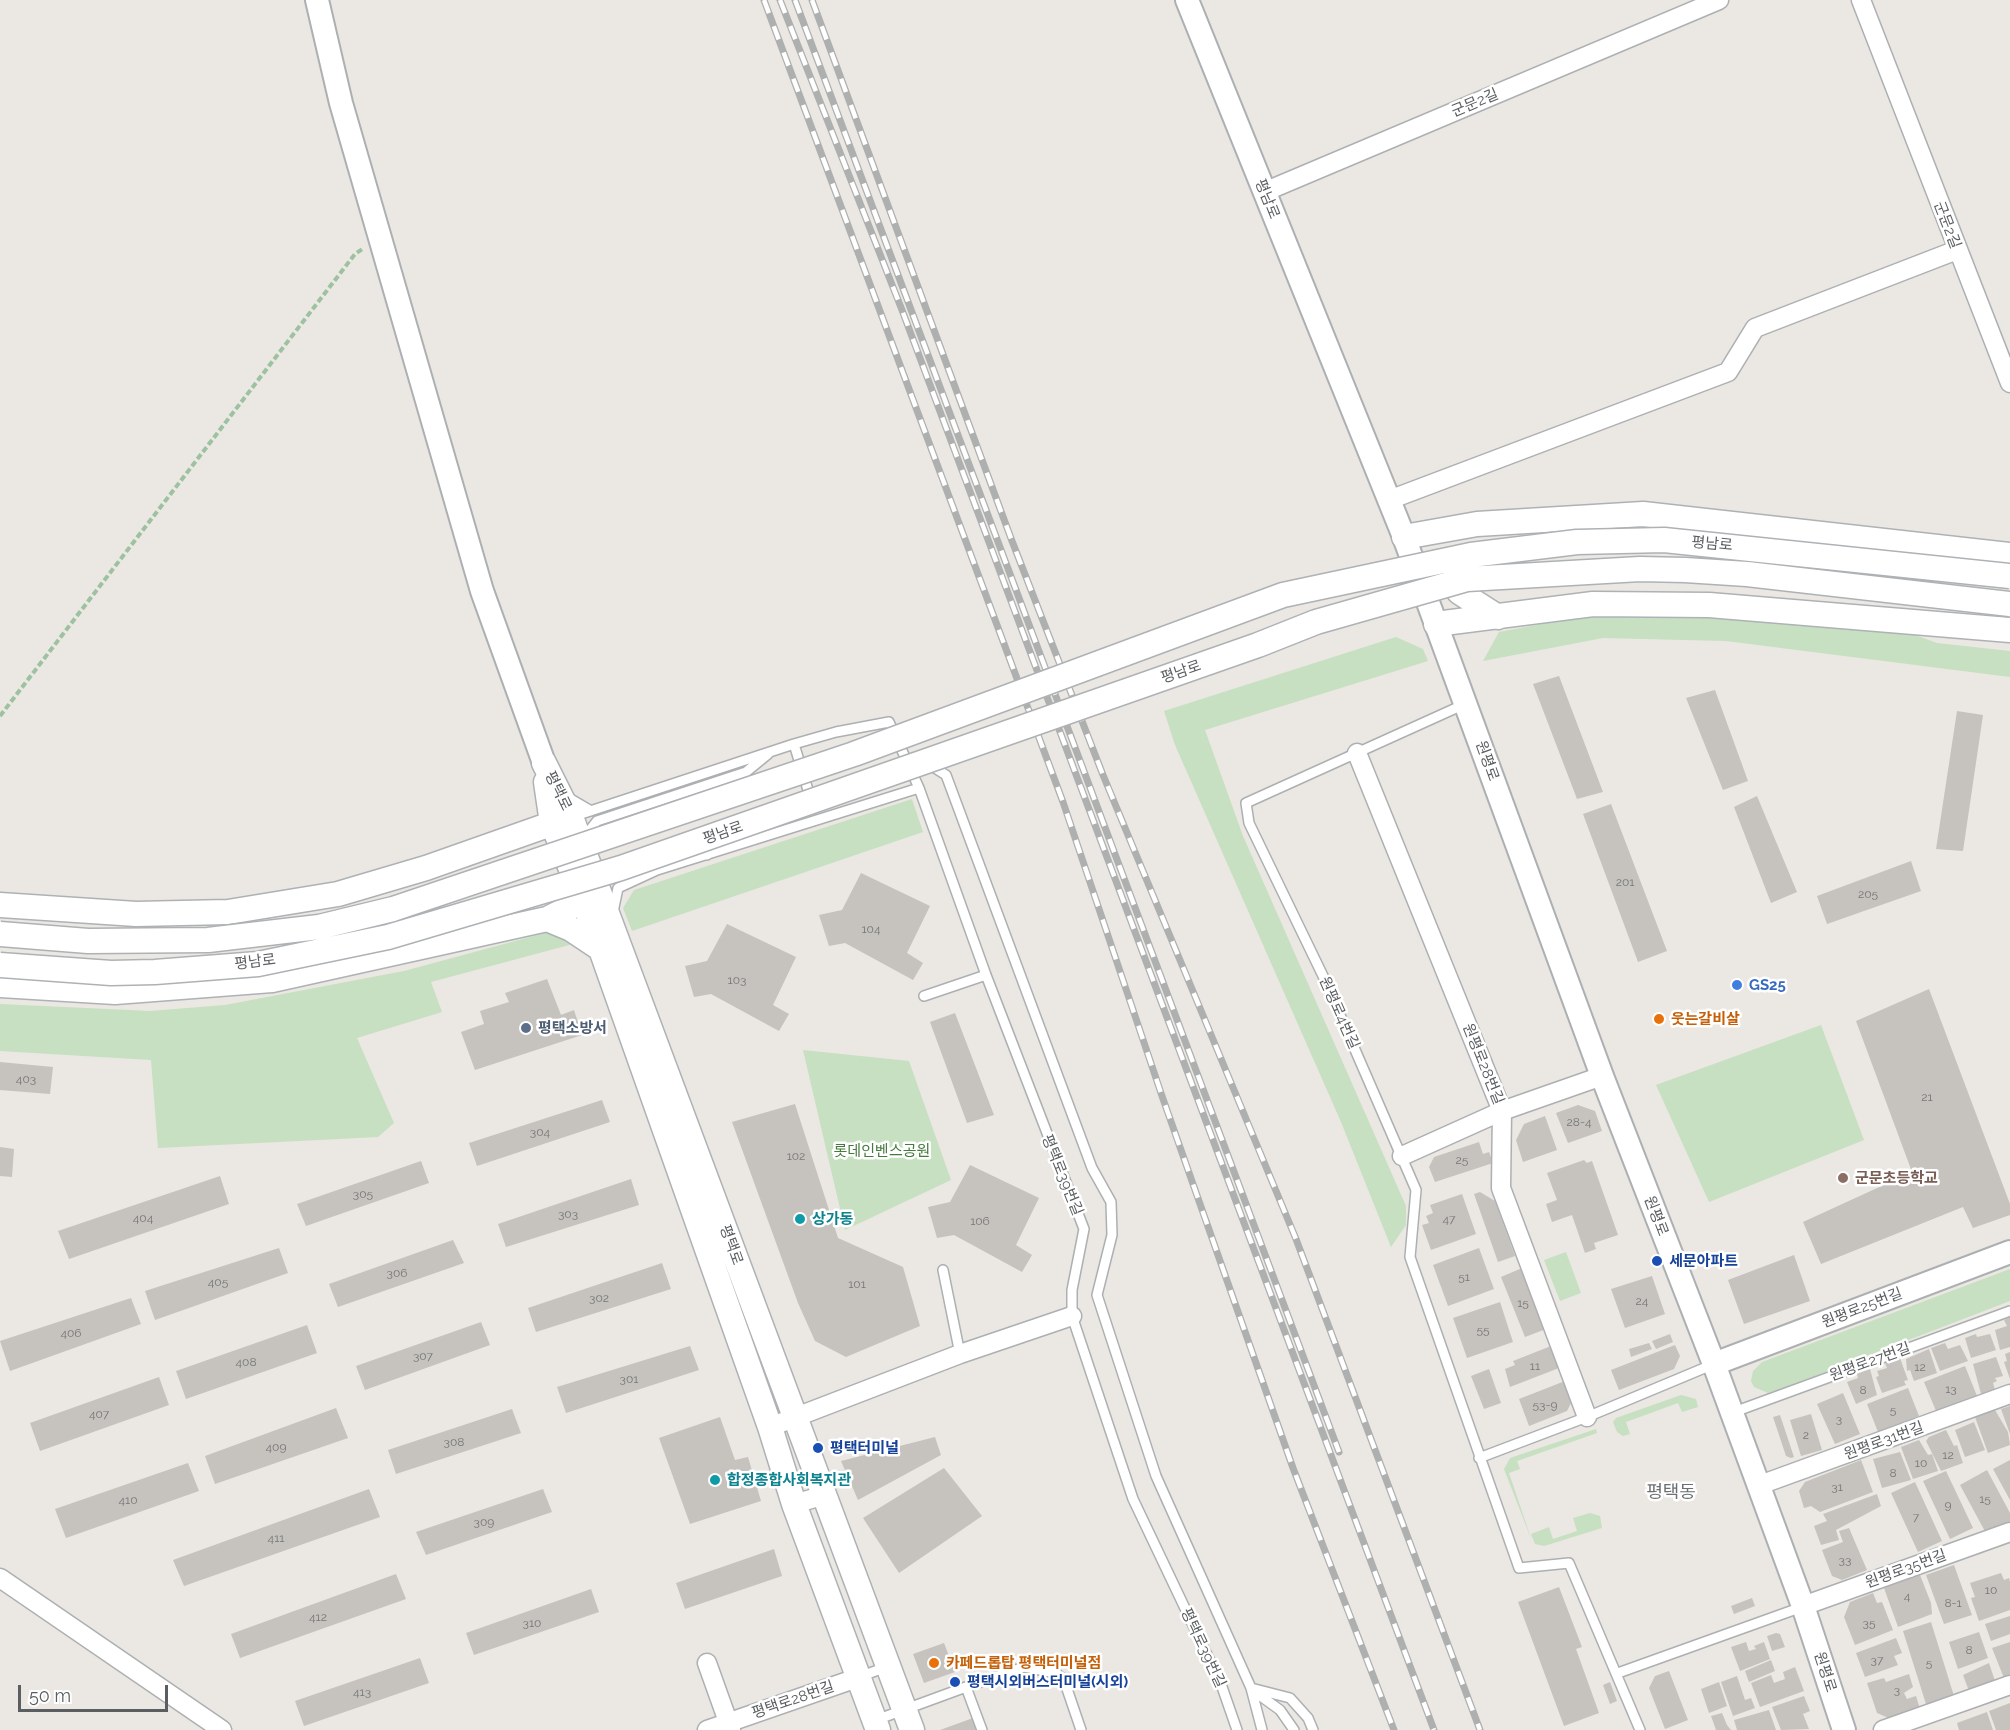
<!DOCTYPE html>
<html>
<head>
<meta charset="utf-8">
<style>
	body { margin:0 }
	#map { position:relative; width:2010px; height:1730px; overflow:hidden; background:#ebe7e2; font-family:Raleway,sans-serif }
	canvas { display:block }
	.scale { position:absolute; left:18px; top:1685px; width:150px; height:27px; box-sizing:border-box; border:3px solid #5a5e60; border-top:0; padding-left:8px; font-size:18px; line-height:21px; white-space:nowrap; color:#5a5e60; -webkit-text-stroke:4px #fff; paint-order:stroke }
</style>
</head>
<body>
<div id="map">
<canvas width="2010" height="1730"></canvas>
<div class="scale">50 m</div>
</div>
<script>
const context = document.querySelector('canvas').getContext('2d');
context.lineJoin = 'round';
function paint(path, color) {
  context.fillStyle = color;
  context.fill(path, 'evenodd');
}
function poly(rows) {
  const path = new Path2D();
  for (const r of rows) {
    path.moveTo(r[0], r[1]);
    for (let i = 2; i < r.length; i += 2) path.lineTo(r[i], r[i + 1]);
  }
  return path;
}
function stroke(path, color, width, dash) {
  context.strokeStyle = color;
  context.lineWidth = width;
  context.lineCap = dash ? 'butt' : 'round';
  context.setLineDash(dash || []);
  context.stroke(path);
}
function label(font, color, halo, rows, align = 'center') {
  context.font = font + ' Raleway,"Noto Sans KR",sans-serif';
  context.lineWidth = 5;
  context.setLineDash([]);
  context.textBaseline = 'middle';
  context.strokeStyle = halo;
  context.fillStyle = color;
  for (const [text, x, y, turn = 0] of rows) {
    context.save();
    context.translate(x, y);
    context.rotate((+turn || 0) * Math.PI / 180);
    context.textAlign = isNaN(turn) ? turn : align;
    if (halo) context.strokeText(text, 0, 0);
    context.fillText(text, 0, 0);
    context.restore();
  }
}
const green = poly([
	[1707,611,1899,629,1937,643,2010,651,2010,677,1726,641,1603,638,1483,661,1499,632,1584,616],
	[1396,637,1423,649,1428,661,1205,730,1243,836,1406,1206,1406,1225,1391,1247,1341,1122,1175,745,1164,711],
	[912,799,923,832,632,931,623,908,634,890],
	[556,930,573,944,431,982,442,1012,357,1038,394,1123,378,1137,158,1148,151,1060,0,1051,0,1004,150,1011,225,1005,404,971],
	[1821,1025,1864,1140,1709,1202,1656,1085],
	[803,1050,909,1061,951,1180,845,1230],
	[1566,1252,1581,1293,1560,1301,1544,1260],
	[2010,1269,2010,1301,1781,1389,1768,1393,1754,1387,1751,1381,1753,1371,1762,1362],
	[1681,1395,1696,1399,1698,1407,1682,1412,1678,1403,1626,1422,1630,1434,1623,1436,1617,1432,1613,1422,1616,1418],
	[1596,1429,1597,1433,1517,1461,1520,1469,1509,1473,1532,1541,1504,1469,1510,1458],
	[1590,1513,1600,1516,1602,1528,1544,1546,1535,1544,1531,1534,1549,1527,1553,1539,1577,1531,1573,1518]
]);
const building = poly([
	[1559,676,1603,792,1577,799,1533,684],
	[1715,690,1748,781,1723,790,1686,698],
	[1957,711,1983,715,1963,851,1936,849],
	[1757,796,1797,892,1771,903,1734,807],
	[1611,804,1667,951,1638,962,1583,814],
	[1911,861,1921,891,1827,924,1817,896],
	[861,873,930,906,907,953,923,963,913,980,845,943,829,946,819,915,842,910],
	[727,924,796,957,773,1005,789,1014,779,1031,711,994,694,997,685,966,707,961],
	[547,979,561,1015,574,1010,582,1035,475,1070,461,1032,484,1024,480,1011,509,1002,505,993],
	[1929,989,2010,1204,2010,1215,1973,1228,1963,1207,1821,1264,1803,1222,1912,1172,1856,1021],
	[955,1013,994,1115,967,1123,930,1022],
	[0,1062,53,1067,50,1094,0,1090],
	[602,1100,610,1122,477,1166,469,1143],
	[795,1104,838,1238,903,1267,920,1326,846,1357,815,1341,798,1303,732,1122],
	[1578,1105,1595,1111,1602,1131,1568,1143,1556,1113],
	[1545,1116,1557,1150,1523,1162,1516,1140,1524,1124],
	[1479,1142,1483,1154,1489,1152,1493,1163,1435,1182,1429,1167,1434,1157],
	[0,1147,14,1149,12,1177,0,1176],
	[1584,1160,1587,1163,1592,1161,1618,1235,1594,1243,1596,1249,1585,1253,1572,1215,1552,1222,1546,1204,1557,1200,1547,1173],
	[421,1161,429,1183,306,1226,297,1204],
	[970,1165,1039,1198,1016,1245,1032,1255,1022,1272,954,1235,937,1238,928,1207,950,1202],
	[220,1176,229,1204,69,1259,58,1231],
	[631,1179,639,1205,506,1247,498,1224],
	[1480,1192,1495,1201,1515,1256,1498,1262,1474,1194],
	[1462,1194,1476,1234,1431,1250,1422,1225,1429,1223,1426,1216,1433,1213,1430,1205],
	[453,1240,464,1263,338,1307,329,1284],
	[279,1248,288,1273,155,1320,145,1291],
	[1479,1248,1494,1289,1448,1306,1433,1265],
	[1794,1255,1810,1301,1744,1324,1728,1280],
	[662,1263,671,1289,536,1332,528,1308],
	[1522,1268,1546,1329,1525,1337,1501,1277],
	[1652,1276,1665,1314,1625,1328,1611,1289],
	[131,1298,141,1324,10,1371,0,1341],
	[1500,1302,1513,1342,1467,1358,1453,1318],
	[2010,1317,2010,1347,2000,1350,1995,1330,2007,1326,2004,1320],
	[481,1322,490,1345,365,1390,356,1366],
	[307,1325,317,1353,186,1399,176,1371],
	[1670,1334,1673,1342,1656,1349,1652,1341],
	[1976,1334,1977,1337,1990,1334,1996,1350,1971,1358,1965,1338],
	[1649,1343,1652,1349,1631,1357,1629,1349],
	[1945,1343,1948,1349,1960,1345,1968,1361,1940,1371,1931,1348],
	[1675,1345,1680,1356,1674,1369,1619,1390,1611,1370],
	[690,1346,699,1370,566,1413,557,1387],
	[1551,1346,1559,1368,1510,1387,1505,1369,1515,1365,1513,1361],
	[1929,1349,1937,1373,1914,1381,1910,1370,1907,1371,1906,1359],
	[2010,1352,2010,1379,2004,1362,2007,1361,2005,1354],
	[1996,1357,2003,1376,1995,1378,1997,1381,1993,1383,1995,1390,1981,1394,1973,1364],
	[1900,1358,1908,1380,1904,1381,1906,1385,1882,1393,1876,1377,1879,1376,1877,1371,1887,1368,1885,1363],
	[1965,1366,1977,1396,1936,1411,1924,1382],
	[1489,1369,1501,1403,1484,1409,1471,1376],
	[1870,1369,1877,1395,1856,1404,1847,1382,1858,1378,1857,1374],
	[159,1377,169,1405,40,1451,30,1423],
	[1565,1381,1573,1399,1567,1411,1529,1426,1519,1399],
	[1908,1388,1919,1416,1878,1432,1867,1404],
	[1843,1393,1860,1434,1835,1444,1817,1404],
	[2010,1406,2010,1434,2001,1409],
	[336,1408,348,1438,215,1484,205,1456],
	[512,1409,521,1433,396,1474,388,1450],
	[1995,1410,2008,1432,2010,1445,1988,1453,1975,1417],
	[1811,1414,1822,1450,1801,1456,1790,1420],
	[1780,1415,1794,1457,1791,1458,1786,1456,1773,1417],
	[720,1417,735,1460,748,1457,761,1501,690,1524,659,1438],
	[1974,1422,1985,1450,1965,1457,1955,1430],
	[1946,1430,1954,1446,1957,1445,1963,1463,1941,1471,1926,1441,1929,1437],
	[935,1437,941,1455,858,1500,841,1461],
	[1919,1440,1928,1455,1932,1454,1938,1471,1913,1479,1901,1447],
	[1900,1452,1911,1480,1882,1488,1873,1459],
	[1861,1460,1873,1492,1820,1512,1811,1506,1804,1508,1799,1491,1805,1482],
	[2010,1460,2010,1500,1993,1469],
	[188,1463,199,1491,66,1538,55,1509],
	[944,1468,982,1516,899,1573,863,1518],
	[1987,1470,2010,1513,2010,1525,1988,1537,1960,1485],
	[1946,1471,1973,1528,1950,1539,1923,1481],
	[1915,1482,1942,1541,1918,1552,1891,1493],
	[369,1489,380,1517,184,1586,173,1560],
	[543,1489,552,1512,426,1555,416,1532],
	[1877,1494,1881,1506,1836,1530,1839,1540,1821,1545,1814,1526,1827,1521,1823,1514],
	[1849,1528,1867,1570,1842,1580,1832,1576,1822,1550,1843,1542,1839,1531],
	[774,1549,782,1576,685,1609,676,1583],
	[1954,1565,1972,1615,1944,1624,1926,1575],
	[2001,1573,2004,1580,2009,1578,2010,1582,2010,1610,1979,1621,1971,1598,1975,1597,1970,1583],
	[396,1574,406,1599,240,1658,231,1634],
	[1920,1575,1931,1603,1932,1614,1898,1627,1884,1588],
	[1559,1587,1582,1647,1576,1649,1599,1713,1564,1726,1518,1602],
	[591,1589,599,1612,474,1655,466,1633],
	[1873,1593,1877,1603,1882,1602,1893,1630,1855,1645,1844,1617,1850,1602],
	[1752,1598,1755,1606,1734,1614,1731,1606],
	[2010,1616,2010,1634,1991,1641,1985,1624],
	[1931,1622,1954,1696,1926,1704,1903,1631],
	[1979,1632,1988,1658,1958,1669,1949,1642],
	[1776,1633,1780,1634,1785,1647,1772,1651,1767,1636],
	[1896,1638,1902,1653,1894,1656,1898,1665,1865,1677,1856,1653],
	[1746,1642,1749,1651,1756,1649,1754,1646,1764,1642,1770,1659,1740,1671,1731,1647],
	[2010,1642,2010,1676,2004,1678,1992,1648],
	[944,1643,955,1672,924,1683,913,1654],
	[420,1658,429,1683,304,1726,295,1701],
	[1771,1660,1775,1671,1749,1682,1745,1671],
	[1989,1663,1995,1681,1969,1691,1963,1675],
	[1795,1667,1804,1691,1760,1707,1751,1683,1771,1675,1774,1683,1785,1679,1783,1672],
	[1669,1671,1688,1720,1665,1729,1649,1688,1655,1676],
	[1909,1674,1913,1687,1904,1693,1907,1699,1916,1696,1920,1709,1891,1719,1877,1713,1867,1683,1884,1678,1886,1682],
	[1737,1676,1745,1700,1751,1698,1755,1708,1733,1716,1721,1682],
	[1610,1682,1617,1701,1610,1704,1603,1685],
	[1719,1682,1727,1706,1709,1713,1701,1689],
	[1804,1696,1810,1711,1803,1714,1809,1729,1781,1730,1772,1707],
	[2010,1703,2010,1730,1996,1730,1989,1711],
	[1769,1710,1776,1730,1737,1730,1734,1720],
	[1987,1712,1993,1730,1959,1730,1957,1723],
	[1722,1713,1727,1725,1731,1730,1716,1730,1711,1716],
	[973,1718,977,1730,940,1730]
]);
const path = poly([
	[0,716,355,254,364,248]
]);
const service = poly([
	[1465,704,1246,803,1249,823,1323,976,1416,1190,1410,1257,1519,1568,1569,1563,1640,1730],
	[794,744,836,732,889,722,919,788,986,975,1084,1229,1072,1290,1072,1316,1133,1499,1221,1684,1237,1730],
	[930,765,946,775,1092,1168,1111,1202,1112,1235,1097,1295,1156,1476,1251,1688,1262,1730],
	[567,797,591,811],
	[572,817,794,744,811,800],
	[582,840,597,821,746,772,768,754],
	[707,855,732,839],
	[613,912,618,888,657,870,919,788],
	[924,996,986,975],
	[943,1270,960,1354],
	[1734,1412,2010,1311],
	[1479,1458,1587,1417,1714,1364],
	[1618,1673,1802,1607],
	[859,1677,889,1666],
	[966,1687,1024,1667,1056,1673,1064,1680,1081,1730],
	[1251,1688,1290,1698,1308,1718,1313,1730],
	[1255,1692,1280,1710,1294,1730],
	[876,1720,966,1687,982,1730]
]);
const minor = poly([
	[1861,0,2010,383],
	[1264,192,1719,0],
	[1389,500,1728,372,1755,328,1957,250],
	[1357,753,1502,1111,1501,1188,1587,1417],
	[1402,1156,1502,1111,1602,1076],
	[770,1427,960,1354,1072,1316],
	[1757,1486,2010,1394],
	[794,1504,825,1495],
	[0,1578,222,1730],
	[1803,1606,2010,1532],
	[707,1663,731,1730],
	[707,1730,857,1678],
	[1883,1730,2010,1685]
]);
const tertiary = poly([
	[317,0,341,103,482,591,544,763],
	[1187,0,1404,537,1602,1076,1714,1364,1803,1606,1844,1730],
	[1714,1364,2010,1252]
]);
const secondary = poly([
	[1404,537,1477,524,1643,514,2010,555],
	[1450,565,1459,592,1498,617],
	[1436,624,1593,604,1709,605,2010,630],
	[544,763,571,817,912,1730],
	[546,782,552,823,581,893,770,1427,794,1504,878,1730],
	[0,905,136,914,228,912,338,894,426,868,568,818],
	[547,919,571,929,601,949],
	[0,985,115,992,272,980,547,919,571,907,587,884]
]);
const rail = poly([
	[764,0,1063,802,1162,1096,1293,1468,1394,1730],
	[780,0,902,310,1434,1730],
	[795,0,1339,1452],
	[812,0,1012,541,1103,775,1296,1239,1480,1730]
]);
const secondaryBridge = poly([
	[0,934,88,941,208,940,319,927,393,909,854,754,1283,595,1471,555,1577,542,1664,540,2010,576],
	[0,965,111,973,155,972,258,964,388,937,621,868,1258,645,1316,622,1467,579,1640,569,1685,570,1747,574,2010,604]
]);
const markers = [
	[1737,985,6,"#3f7fe0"],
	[1659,1019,6,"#e8710a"],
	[526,1028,6,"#5c6f8a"],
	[1843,1178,6,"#8d6e63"],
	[800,1219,6,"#0f9aa8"],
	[1657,1261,6,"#1a4fb4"],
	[818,1448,6,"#1a4fb4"],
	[715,1480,6,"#0f9aa8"],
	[934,1663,6,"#e8710a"],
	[955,1682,6,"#1a4fb4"]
];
const numberNames = [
	["201",1625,882],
	["205",1868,894],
	["104",871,929],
	["103",737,980],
	["403",26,1079],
	["21",1927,1097],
	["28-4",1579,1122],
	["304",540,1132],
	["102",796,1156],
	["25",1462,1160],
	["305",363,1194],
	["303",568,1214],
	["404",143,1218],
	["47",1449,1219],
	["106",980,1221],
	["306",397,1273],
	["51",1464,1277],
	["405",218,1282],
	["101",857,1284],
	["302",599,1298],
	["24",1642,1301],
	["15",1523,1303],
	["55",1483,1330],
	["406",71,1333],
	["307",423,1356],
	["408",246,1362],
	["11",1535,1366],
	["12",1920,1367],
	["301",629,1379],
	["13",1951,1389],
	["8",1863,1390],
	["53-9",1545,1405],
	["5",1893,1410],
	["407",99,1414],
	["3",1839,1419],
	["2",1806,1435],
	["308",454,1442],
	["409",276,1447],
	["12",1948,1455],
	["10",1921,1463],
	["8",1893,1473],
	["31",1837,1487],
	["15",1985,1499],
	["410",128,1500],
	["9",1948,1505],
	["7",1916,1517],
	["309",484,1522],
	["411",276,1538],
	["33",1845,1560],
	["10",1991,1590],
	["4",1907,1596],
	["8-1",1953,1603],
	["412",318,1617],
	["310",532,1623],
	["35",1869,1623],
	["8",1969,1650],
	["37",1877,1660],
	["5",1929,1663],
	["3",1897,1690],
	["413",362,1692]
];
const streetNames = [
	["군문2길",1475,103,-23],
	["평남로",1267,199,68],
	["군문2길",1947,225,69],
	["평남로",1712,544,5],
	["평남로",1181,672,-19],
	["원평로",1487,761,70],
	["평택로",558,791,64],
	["평남로",723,833,-19],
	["평남로",255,962,-7],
	["원평로4번길",1339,1013,66],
	["원평로28번길",1483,1064,68],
	["평택로39번길",1062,1175,68],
	["원평로",1656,1216,69],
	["평택로",731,1245,70],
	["원평로25번길",1862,1308,-21],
	["원평로27번길",1870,1362,-20],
	["원평로31번길",1884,1441,-20],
	["원평로35번길",1906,1569,-20],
	["평택로39번길",1203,1648,65],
	["원평로",1825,1672,72],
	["평택로28번길",793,1700,-19]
];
const shopNames = [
	["GS25",1749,985]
];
const foodNames = [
	["웃는갈비살",1671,1019],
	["카페드롭탑 평택터미널점",946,1663]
];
const serviceNames = [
	["평택소방서",538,1028]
];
const parkNames = [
	["롯데인벤스공원",882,1151]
];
const educationNames = [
	["군문초등학교",1855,1178]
];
const cultureNames = [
	["상가동",812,1219],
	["합정종합사회복지관",727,1480]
];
const transitNames = [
	["세문아파트",1669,1261],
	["평택터미널",830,1448],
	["평택시외버스터미널(시외)",967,1682]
];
const quarterNames = [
	["평택동",1671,1493]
];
paint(green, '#c6e0c1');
paint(building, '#c6c2be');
stroke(service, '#adb0b2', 12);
stroke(minor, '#adb0b2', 21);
stroke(tertiary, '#adb0b2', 26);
stroke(secondary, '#aeb2b5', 27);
stroke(path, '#9dc2a1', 4, [6, 3]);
stroke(service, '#fff', 9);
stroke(minor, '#fff', 18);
stroke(tertiary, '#fff', 22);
stroke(secondary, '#fff', 24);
stroke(rail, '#aeafaf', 7);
stroke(rail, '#fff', 4.5, [14]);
stroke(secondaryBridge, '#aeb2b5', 27, []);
stroke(secondaryBridge, '#fff', 24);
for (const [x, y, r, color] of markers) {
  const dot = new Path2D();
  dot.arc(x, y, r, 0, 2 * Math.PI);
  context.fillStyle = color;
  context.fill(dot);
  stroke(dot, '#fff', 2);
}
label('12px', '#757778', null, numberNames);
label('15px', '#5a5e60', '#fff', streetNames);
label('bold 15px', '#366cbe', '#fff', shopNames, 'left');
label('bold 15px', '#c56008', '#fff', foodNames, 'left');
label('bold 15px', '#4e5e75', '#fff', serviceNames, 'left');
label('15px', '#467b3e', '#fff', parkNames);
label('bold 15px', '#785e54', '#fff', educationNames, 'left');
label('bold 15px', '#0d838f', '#fff', cultureNames, 'left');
label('bold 15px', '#164399', '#fff', transitNames, 'left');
label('18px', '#6b7072', '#fff', quarterNames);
</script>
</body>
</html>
